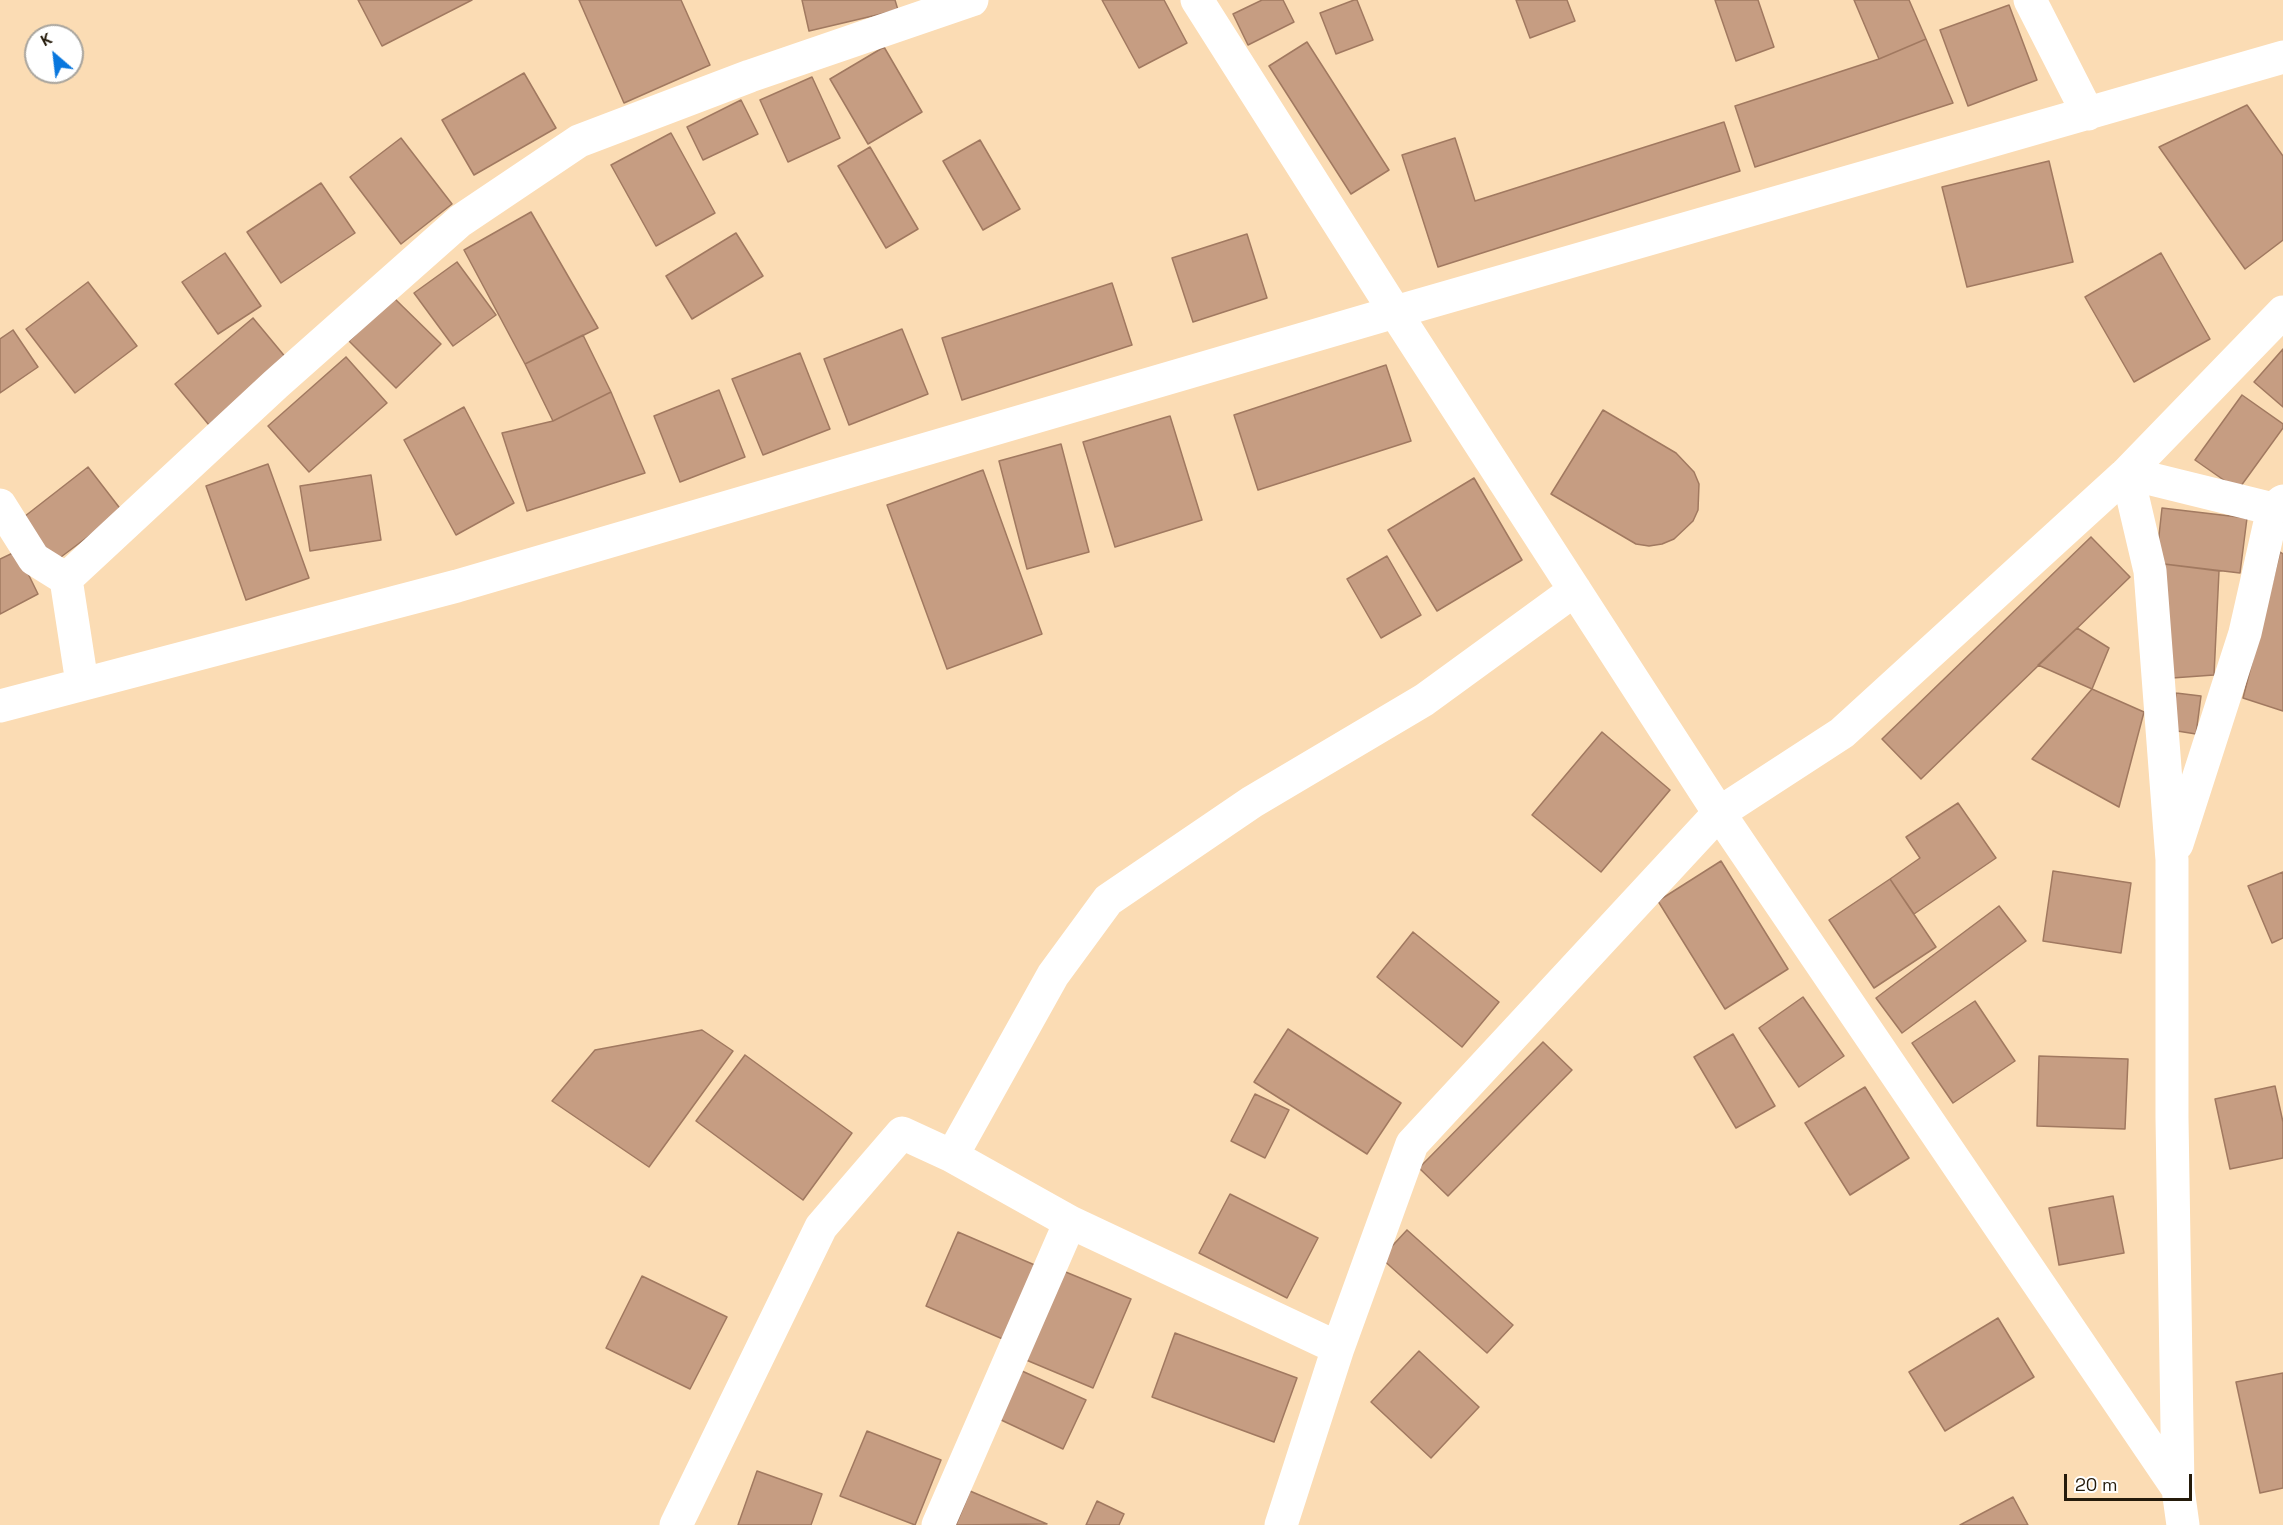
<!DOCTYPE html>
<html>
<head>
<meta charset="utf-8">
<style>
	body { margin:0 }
	#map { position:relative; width:2283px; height:1525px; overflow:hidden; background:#fbdcb4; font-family:"Space Grotesk",sans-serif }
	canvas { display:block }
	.north { position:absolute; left:24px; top:24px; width:60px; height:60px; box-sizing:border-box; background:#fff; border:2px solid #a8a49d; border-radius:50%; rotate:332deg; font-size:16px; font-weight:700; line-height:24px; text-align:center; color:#251b0b }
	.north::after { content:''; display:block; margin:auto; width:21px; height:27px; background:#0977de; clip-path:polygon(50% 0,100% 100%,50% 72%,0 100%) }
	.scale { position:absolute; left:2064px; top:1474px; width:128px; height:27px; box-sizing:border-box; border:3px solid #251b0b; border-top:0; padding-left:8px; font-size:18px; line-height:21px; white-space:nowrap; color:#251b0b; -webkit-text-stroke:4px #fff; paint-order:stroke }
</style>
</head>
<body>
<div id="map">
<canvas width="2283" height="1525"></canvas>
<div class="north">K</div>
<div class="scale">20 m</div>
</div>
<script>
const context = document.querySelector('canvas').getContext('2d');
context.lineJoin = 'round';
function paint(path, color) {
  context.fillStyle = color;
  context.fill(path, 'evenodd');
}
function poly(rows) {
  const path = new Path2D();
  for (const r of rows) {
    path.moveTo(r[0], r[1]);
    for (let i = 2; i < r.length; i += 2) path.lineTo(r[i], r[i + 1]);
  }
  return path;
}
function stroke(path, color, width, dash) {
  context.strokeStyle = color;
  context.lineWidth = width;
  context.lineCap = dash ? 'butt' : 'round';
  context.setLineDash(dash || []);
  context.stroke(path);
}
const building = poly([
	[358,0,472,0,382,46,358,0],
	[579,0,681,0,710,65,624,103,579,0],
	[802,0,895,0,898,10,809,31,802,0],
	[1102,0,1164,0,1187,43,1139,68,1102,0],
	[1262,0,1283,0,1294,22,1248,45,1233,14,1262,0],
	[1354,0,1357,0,1373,40,1336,54,1320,13,1354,0],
	[1516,0,1567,0,1575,21,1530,38,1516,0],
	[1715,0,1758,0,1774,47,1736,61,1715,0],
	[1854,0,1909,0,1926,39,1879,59,1854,0],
	[2009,5,2037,80,1968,106,1940,30,2009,5],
	[1926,39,1953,103,1755,167,1735,106,1879,59,1926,39],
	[1307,42,1389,170,1351,194,1269,66,1307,42],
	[884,47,922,112,868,144,830,79,884,47],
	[524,73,556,128,474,175,442,120,524,73],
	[812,77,840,138,788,162,760,100,812,77],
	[741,100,758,134,703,160,687,127,741,100],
	[2247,105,2283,156,2283,240,2245,269,2159,147,2247,105],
	[1724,122,1740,171,1438,267,1402,155,1455,138,1475,201,1724,122],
	[671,133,715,213,656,246,611,165,671,133],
	[401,138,452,204,401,244,350,177,401,138],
	[980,140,1020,209,983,230,943,161,980,140],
	[870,147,918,229,886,248,838,166,870,147],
	[2049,161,2073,262,1967,287,1942,187,2049,161],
	[321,183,355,233,281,283,247,232,321,183],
	[531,212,598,328,525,364,464,250,531,212],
	[736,233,763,276,692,319,666,276,736,233],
	[1247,234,1267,298,1193,322,1172,258,1247,234],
	[225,253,261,306,218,334,182,282,225,253],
	[2161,253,2210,339,2134,382,2085,297,2161,253],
	[457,262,496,315,453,346,414,293,457,262],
	[88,282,137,346,75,393,26,329,88,282],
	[1112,283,1132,345,962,400,942,338,1112,283],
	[393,297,441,344,396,388,349,341,393,297],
	[253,318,287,359,209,425,175,384,253,318],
	[902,329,928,394,849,425,824,359,902,329],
	[13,330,38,367,0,393,0,339,13,330],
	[583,335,611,392,553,421,525,364,583,335],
	[2283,349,2283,407,2254,382,2283,349],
	[800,353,830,429,763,455,732,379,800,353],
	[346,357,387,403,309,472,268,426,346,357],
	[1386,365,1411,441,1258,490,1234,415,1386,365],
	[719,390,745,457,680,482,654,416,719,390],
	[611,392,645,473,527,511,502,433,553,421,611,392],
	[2242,395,2283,424,2283,428,2238,490,2195,460,2242,395],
	[464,407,514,503,456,535,404,440,464,407],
	[1603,410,1676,453,1694,472,1699,484,1698,510,1693,521,1674,539,1662,544,1649,546,1636,544,1551,494,1603,410],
	[1170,416,1202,520,1115,547,1083,442,1170,416],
	[1061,444,1089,552,1027,569,999,461,1061,444],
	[268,464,309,578,246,600,206,486,268,464],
	[88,467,122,511,53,563,20,520,88,467],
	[983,470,1042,634,947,669,887,505,983,470],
	[371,475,381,540,310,551,300,486,371,475],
	[1474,478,1522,560,1437,611,1388,530,1474,478],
	[2162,508,2247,518,2240,573,2156,563,2162,508],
	[2091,537,2130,577,1921,779,1882,739,2091,537],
	[17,551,38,594,0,614,0,559,17,551],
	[2280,552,2283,554,2283,711,2243,698,2280,552],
	[1387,556,1421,615,1381,638,1347,579,1387,556],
	[2156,563,2219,571,2214,675,2172,678,2156,563],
	[2077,628,2109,648,2092,689,2038,665,2077,628],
	[2092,689,2144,712,2119,807,2032,759,2092,689],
	[2176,693,2201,696,2196,734,2171,730,2176,693],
	[1602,732,1670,790,1601,872,1532,815,1602,732],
	[1958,803,1996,858,1914,914,1890,879,1920,858,1906,837,1958,803],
	[1721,861,1788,969,1725,1009,1658,901,1721,861],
	[2053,871,2131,883,2121,953,2043,941,2053,871],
	[2283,872,2283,938,2272,943,2248,886,2283,872],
	[1890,879,1936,947,1874,988,1829,920,1890,879],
	[1999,906,2026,941,1902,1033,1876,998,1999,906],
	[1413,932,1499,1002,1462,1047,1377,977,1413,932],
	[1803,997,1844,1056,1799,1087,1759,1028,1803,997],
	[1975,1001,2015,1061,1953,1103,1912,1043,1975,1001],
	[1288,1029,1401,1103,1367,1154,1254,1082,1288,1029],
	[702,1030,733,1051,649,1167,552,1101,595,1050,702,1030],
	[1733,1034,1775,1106,1736,1128,1694,1057,1733,1034],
	[1543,1042,1572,1070,1448,1196,1419,1168,1543,1042],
	[745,1055,852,1133,803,1200,696,1121,745,1055],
	[2039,1056,2128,1059,2125,1129,2037,1126,2039,1056],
	[2275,1086,2283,1122,2283,1158,2230,1169,2215,1099,2275,1086],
	[1865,1087,1909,1158,1850,1195,1805,1123,1865,1087],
	[1255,1094,1289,1110,1265,1158,1231,1141,1255,1094],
	[1230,1194,1318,1238,1287,1298,1199,1253,1230,1194],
	[2113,1196,2124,1253,2059,1265,2049,1208,2113,1196],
	[1407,1230,1513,1325,1487,1353,1381,1258,1407,1230],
	[958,1232,1037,1266,1005,1340,926,1306,958,1232],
	[1056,1268,1131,1299,1093,1388,1019,1357,1056,1268],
	[642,1276,727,1317,690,1389,606,1348,642,1276],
	[1998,1318,2034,1377,1945,1431,1909,1372,1998,1318],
	[1175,1333,1297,1378,1274,1442,1152,1397,1175,1333],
	[1419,1351,1479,1407,1431,1458,1371,1402,1419,1351],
	[1022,1371,1086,1400,1063,1449,999,1419,1022,1371],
	[2283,1373,2283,1488,2260,1493,2236,1382,2283,1373],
	[867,1431,941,1460,915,1525,840,1496,867,1431],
	[757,1471,822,1494,811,1525,738,1525,757,1471],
	[970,1491,1047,1524,956,1525,970,1491],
	[2013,1497,2028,1525,1960,1525,2013,1497],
	[1097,1501,1124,1514,1119,1525,1086,1525,1097,1501]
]);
const minor = poly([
	[1197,0,1395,312,2283,57],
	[2030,0,2088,114],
	[0,505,34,559,66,579],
	[82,683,66,579,276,384,460,221,579,141,750,76,972,0],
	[0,706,457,586,1395,312,1719,813,2178,1489,2183,1525],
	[2177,844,2245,633,2273,509],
	[952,1156,1053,975,1108,900,1252,802,1424,700,1575,590],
	[2178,1489,2172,1118,2172,860,2150,571,2127,473,2273,509,2283,501],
	[676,1525,821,1227,902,1133,952,1156,1070,1222,1338,1348],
	[938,1525,1070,1222],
	[1281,1525,1338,1348,1412,1144,1719,813,1842,733,2127,473,2283,312]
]);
paint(building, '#c69d82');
stroke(building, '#a17960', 1.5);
stroke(minor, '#fff', 33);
</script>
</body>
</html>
